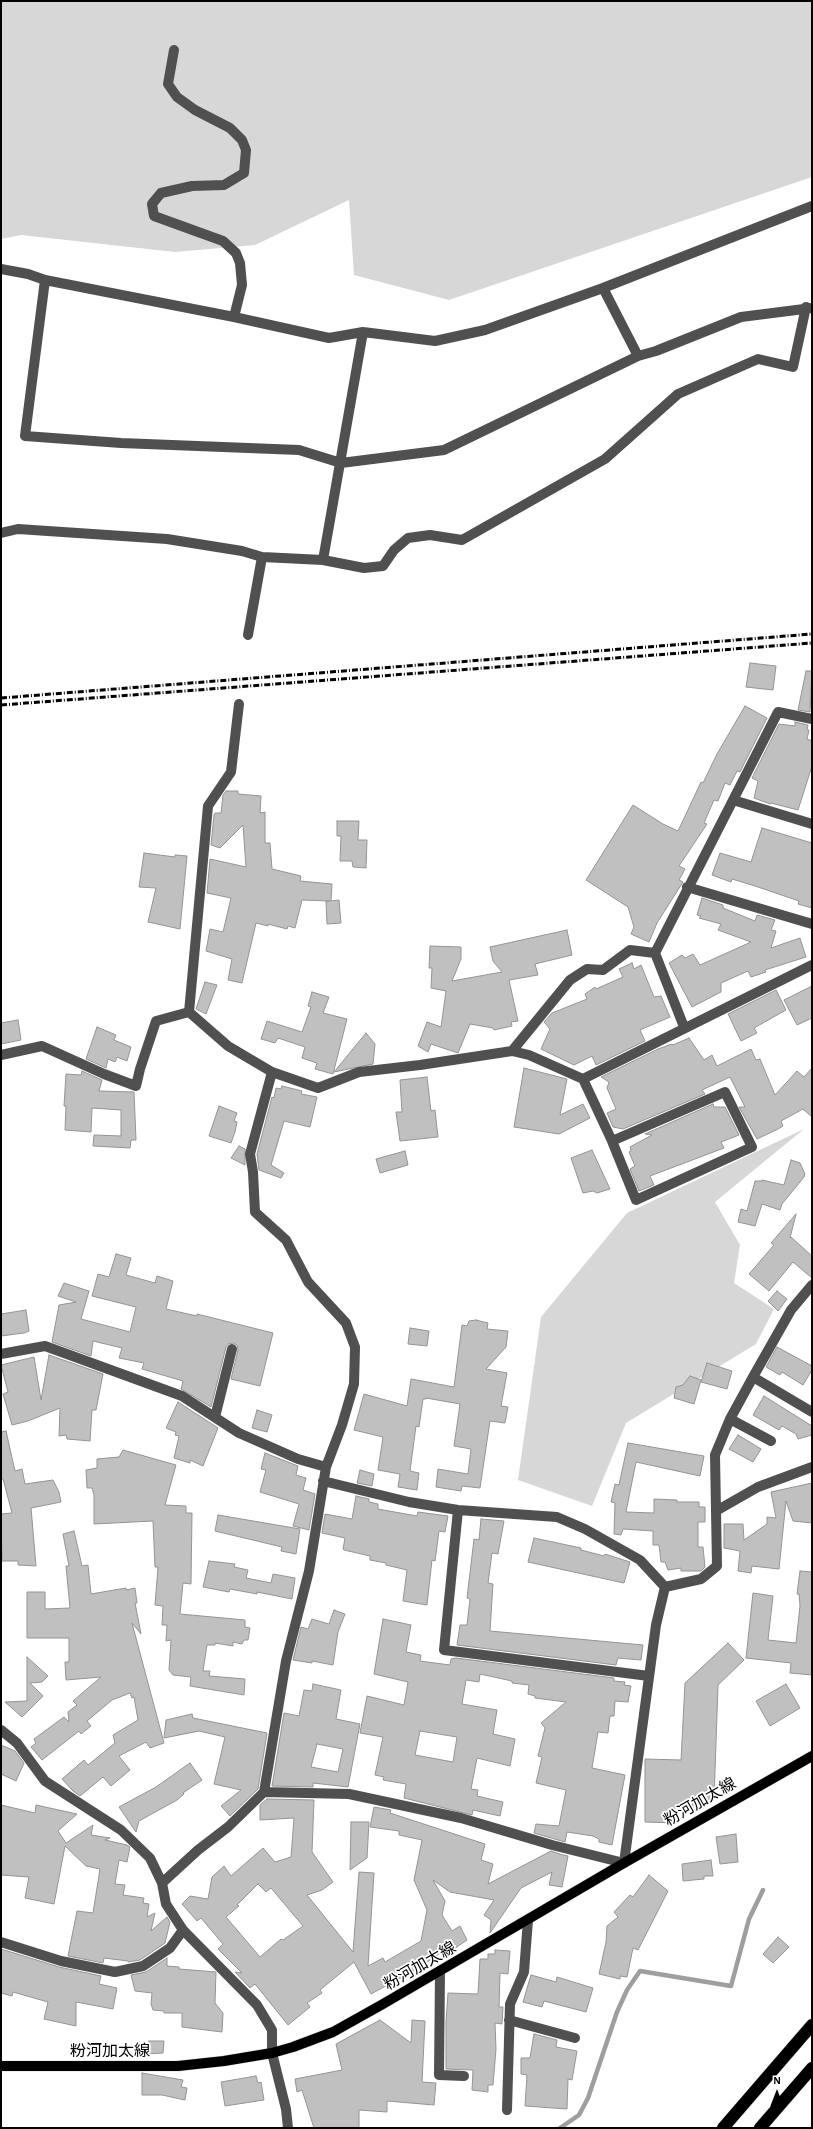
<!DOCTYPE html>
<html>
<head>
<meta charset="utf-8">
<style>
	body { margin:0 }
	#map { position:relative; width:813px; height:2129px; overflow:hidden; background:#fff; font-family:"Alegreya Sans",sans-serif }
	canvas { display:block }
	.frame { position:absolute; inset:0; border:2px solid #000; pointer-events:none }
	.north { position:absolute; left:757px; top:2073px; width:40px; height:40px; -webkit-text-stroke:3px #fff; paint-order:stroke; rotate:0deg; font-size:11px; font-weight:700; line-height:16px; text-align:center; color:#000 }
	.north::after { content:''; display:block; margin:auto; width:14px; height:18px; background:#000; clip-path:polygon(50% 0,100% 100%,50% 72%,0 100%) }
</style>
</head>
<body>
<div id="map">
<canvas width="813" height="2129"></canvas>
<div class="frame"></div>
<div class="north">N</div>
</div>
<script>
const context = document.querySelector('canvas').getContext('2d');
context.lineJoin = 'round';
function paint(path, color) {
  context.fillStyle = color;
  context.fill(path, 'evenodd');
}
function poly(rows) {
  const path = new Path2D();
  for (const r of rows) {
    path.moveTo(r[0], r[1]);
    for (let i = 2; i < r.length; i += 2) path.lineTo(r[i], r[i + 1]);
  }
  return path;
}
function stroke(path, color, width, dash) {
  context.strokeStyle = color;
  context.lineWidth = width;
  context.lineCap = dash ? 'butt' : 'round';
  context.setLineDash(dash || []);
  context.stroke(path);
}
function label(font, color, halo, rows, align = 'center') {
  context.font = font + ' "Alegreya Sans","Noto Sans JP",sans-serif';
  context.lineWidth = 3.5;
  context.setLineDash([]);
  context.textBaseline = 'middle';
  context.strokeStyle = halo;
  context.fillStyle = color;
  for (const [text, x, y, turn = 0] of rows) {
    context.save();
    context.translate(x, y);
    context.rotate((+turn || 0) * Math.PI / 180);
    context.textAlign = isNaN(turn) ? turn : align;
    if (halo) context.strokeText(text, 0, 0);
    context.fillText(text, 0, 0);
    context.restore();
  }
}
const green = poly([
	[1,1,812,1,812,177,449,300,354,275,349,200,255,245,175,252,21,235,1,239],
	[804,1129,715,1202,740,1245,734,1283,774,1309,756,1344,626,1423,592,1506,518,1480,541,1317,627,1213]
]);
const stream = poly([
	[560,2128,579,2115,588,2098,617,2012,627,1990,640,1971,731,1986,749,1919,763,1890]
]);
const building = poly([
	[750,663,776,666,773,690,746,687,750,663],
	[806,671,812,671,810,712,798,710,806,671],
	[745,706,767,718,740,772,737,771,730,785,725,783,718,801,714,800,704,823,707,824,679,866,685,869,679,880,683,882,657,923,649,942,631,934,634,927,628,907,586,880,633,805,663,824,678,831,701,782,703,783,717,754,745,706],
	[795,722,808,725,807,730,809,730,807,739,812,741,812,766,798,810,771,803,770,804,754,798,758,781,752,778,779,724,795,726,795,722],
	[226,791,238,791,238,794,261,796,260,813,265,812,265,843,270,843,272,869,301,876,300,881,332,884,331,901,339,900,341,923,327,924,326,901,330,901,302,900,295,928,288,926,287,929,268,924,268,926,256,923,242,983,228,980,232,959,206,951,210,929,223,932,231,898,207,893,210,859,246,867,243,825,220,848,211,845,214,815,215,813,221,813,223,795,226,791],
	[337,821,359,821,358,840,367,840,366,868,353,867,352,861,340,861,341,836,337,836,337,821],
	[762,828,812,843,812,908,798,904,799,901,755,886,732,879,731,882,712,875,720,853,751,862,762,828],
	[144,853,175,857,175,855,187,856,180,929,148,922,156,888,139,887,144,853],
	[702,898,723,905,723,908,755,921,757,915,775,920,771,930,776,931,771,948,800,938,806,957,765,970,766,972,751,977,748,971,721,983,721,992,692,1007,669,963,682,955,685,958,693,954,700,965,751,942,718,930,721,924,699,918,701,916,697,915,702,898],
	[567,930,572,955,535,964,538,975,509,980,518,1021,511,1022,512,1026,494,1030,493,1028,470,1024,458,1053,431,1044,428,1052,418,1046,427,1022,441,1027,446,991,431,988,432,968,429,968,430,946,461,947,461,959,452,981,502,972,493,961,490,947,567,930],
	[632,963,634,969,641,965,654,997,661,996,670,1017,640,1030,645,1041,596,1065,592,1056,574,1065,541,1049,550,1029,544,1022,552,1013,587,999,585,994,595,987,596,989,623,977,619,969,632,963],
	[205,982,217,985,206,1014,196,1009,205,982],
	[812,986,812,1018,797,1025,784,1000,812,986],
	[776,990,786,1010,754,1028,757,1033,741,1041,728,1014,776,990],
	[312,992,329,997,323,1013,347,1019,333,1074,315,1069,317,1063,302,1058,305,1047,278,1038,275,1043,261,1039,267,1021,302,1032,311,1007,308,1006,312,992],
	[18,1020,21,1040,1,1044,1,1023,18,1020],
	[97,1027,116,1035,114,1040,131,1047,127,1061,117,1057,115,1062,108,1059,106,1068,86,1059,97,1027],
	[366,1033,375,1044,373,1064,334,1072,366,1033],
	[689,1038,704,1060,712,1055,717,1066,751,1049,756,1060,760,1059,775,1095,797,1071,804,1077,812,1068,812,1117,803,1109,781,1121,783,1126,778,1129,757,1139,739,1107,745,1107,730,1077,702,1090,705,1094,623,1129,613,1127,607,1113,616,1109,607,1088,609,1082,601,1077,658,1049,672,1044,673,1045,689,1038],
	[524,1068,567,1079,560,1115,583,1104,590,1118,559,1134,514,1127,524,1068],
	[82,1071,102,1080,99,1091,134,1092,136,1140,131,1140,130,1148,93,1146,94,1135,121,1136,121,1110,92,1108,91,1132,65,1130,66,1106,64,1106,66,1074,81,1075,82,1071],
	[427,1077,431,1111,435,1110,438,1137,400,1141,396,1112,402,1112,400,1080,427,1077],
	[282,1086,302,1091,301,1094,317,1097,310,1127,284,1121,271,1165,284,1173,281,1178,259,1170,257,1154,272,1097,274,1098,276,1088,281,1089,282,1086],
	[713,1104,714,1107,725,1107,739,1135,721,1142,724,1148,650,1176,654,1185,639,1191,630,1169,635,1166,629,1152,631,1151,630,1147,652,1135,645,1134,713,1104],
	[219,1106,237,1113,234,1121,237,1122,235,1132,231,1143,209,1136,219,1106],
	[239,1146,245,1149,245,1165,231,1158,239,1146],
	[592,1150,610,1189,597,1193,593,1191,583,1193,571,1158,592,1150],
	[405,1151,408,1165,380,1173,376,1159,405,1151],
	[791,1160,800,1163,805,1174,804,1177,782,1204,780,1210,762,1204,755,1226,738,1222,741,1209,747,1211,755,1181,762,1181,762,1180,784,1185,791,1160],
	[796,1214,790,1238,791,1237,812,1256,812,1278,793,1262,769,1291,749,1274,774,1245,771,1243,796,1214],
	[116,1254,131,1258,126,1275,155,1283,157,1276,173,1281,166,1309,197,1316,197,1314,273,1333,260,1386,231,1379,238,1350,237,1345,233,1343,228,1344,226,1347,211,1407,181,1389,183,1381,142,1369,144,1363,119,1358,122,1348,93,1341,91,1356,52,1342,59,1305,76,1302,58,1296,64,1283,89,1291,81,1319,130,1332,136,1307,92,1296,98,1274,109,1277,116,1254],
	[777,1291,787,1299,778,1311,768,1301,777,1291],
	[26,1310,29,1331,24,1333,1,1336,1,1314,26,1310],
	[476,1320,488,1323,487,1329,508,1331,506,1347,486,1369,507,1373,501,1406,508,1407,505,1423,490,1421,480,1488,462,1486,461,1491,436,1487,438,1469,468,1474,471,1449,454,1446,460,1404,426,1398,426,1399,423,1399,419,1427,416,1426,410,1471,419,1473,417,1490,398,1487,400,1474,378,1470,383,1437,354,1430,364,1394,407,1406,411,1379,454,1387,462,1325,467,1326,469,1321,476,1320],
	[410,1328,429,1331,427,1346,408,1344,410,1328],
	[777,1347,812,1366,812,1370,803,1385,782,1372,780,1375,766,1367,777,1347],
	[49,1355,103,1374,96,1410,92,1410,90,1441,67,1439,66,1435,59,1436,60,1408,28,1421,12,1425,3,1394,8,1392,1,1365,34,1357,41,1400,49,1355],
	[707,1363,732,1371,727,1389,701,1382,707,1363],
	[690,1376,701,1380,694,1404,674,1398,676,1387,683,1385,690,1376],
	[764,1396,812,1426,812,1435,798,1439,796,1434,782,1426,779,1430,753,1415,764,1396],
	[178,1402,218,1428,203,1466,190,1460,190,1463,174,1458,179,1436,175,1435,176,1432,166,1428,178,1402],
	[257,1410,272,1415,267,1432,252,1428,257,1410],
	[6,1431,15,1471,22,1469,25,1484,53,1480,59,1492,61,1502,31,1508,36,1566,18,1565,18,1561,2,1561,1,1514,12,1513,3,1479,1,1479,1,1432,6,1431],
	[738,1435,761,1449,753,1462,729,1449,738,1435],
	[628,1443,704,1456,700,1476,636,1462,626,1512,654,1513,654,1499,677,1500,677,1502,699,1502,699,1507,705,1507,705,1522,698,1522,698,1547,703,1547,705,1567,701,1571,681,1571,681,1568,668,1570,665,1562,661,1562,659,1545,653,1545,653,1531,623,1529,621,1535,614,1534,615,1503,611,1502,615,1484,619,1485,628,1443],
	[123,1450,176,1465,165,1505,186,1506,186,1513,192,1513,191,1584,183,1583,180,1614,245,1620,245,1627,250,1628,248,1640,244,1640,242,1644,233,1642,233,1646,215,1643,215,1645,207,1645,203,1671,210,1671,209,1676,245,1679,244,1695,190,1686,191,1677,173,1675,169,1670,171,1640,166,1641,167,1625,162,1625,163,1606,155,1605,158,1567,155,1567,153,1521,94,1524,94,1495,92,1488,87,1488,86,1470,97,1468,97,1459,119,1457,123,1450],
	[265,1453,298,1466,296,1475,306,1478,303,1490,315,1494,309,1530,293,1526,299,1504,260,1492,266,1470,261,1469,265,1453],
	[360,1470,374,1474,372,1486,357,1483,360,1470],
	[812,1483,812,1523,793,1521,786,1501,779,1569,752,1566,751,1573,738,1571,740,1551,724,1548,724,1524,743,1524,744,1540,767,1524,767,1517,776,1518,771,1492,812,1483],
	[356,1496,369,1499,369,1502,378,1504,378,1509,417,1516,418,1512,448,1516,445,1532,439,1531,435,1561,432,1560,427,1605,403,1601,407,1570,386,1565,386,1563,370,1560,370,1556,344,1550,343,1549,345,1538,322,1533,325,1514,352,1519,356,1496],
	[218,1515,300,1529,296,1554,281,1551,282,1547,215,1531,218,1515],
	[481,1519,504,1521,498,1554,492,1553,488,1583,493,1584,490,1631,643,1645,641,1660,618,1658,616,1665,457,1645,460,1625,467,1625,470,1599,467,1598,474,1539,479,1540,481,1519],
	[74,1531,82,1566,88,1565,91,1594,126,1588,126,1590,135,1588,137,1603,135,1603,141,1634,132,1623,164,1743,150,1748,146,1742,119,1756,130,1770,111,1786,103,1777,80,1796,73,1791,62,1779,84,1760,88,1765,115,1743,113,1735,138,1720,134,1697,132,1698,130,1693,112,1700,87,1721,91,1726,81,1734,79,1731,42,1760,31,1747,36,1743,34,1739,64,1717,69,1722,68,1712,77,1705,73,1701,101,1677,66,1680,65,1662,69,1662,69,1638,27,1638,27,1592,45,1592,45,1609,70,1608,66,1566,69,1566,63,1534,74,1531],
	[534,1538,581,1548,581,1550,604,1556,605,1554,630,1562,624,1583,528,1562,534,1538],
	[209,1561,235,1564,234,1567,248,1570,246,1578,271,1583,273,1574,295,1578,292,1599,257,1592,257,1594,230,1589,229,1592,203,1587,209,1561],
	[800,1571,812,1572,812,1675,790,1673,791,1663,746,1658,753,1593,773,1596,768,1640,796,1643,800,1606,799,1594,797,1594,800,1571],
	[334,1610,345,1614,338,1632,333,1665,312,1661,312,1663,293,1660,301,1627,308,1629,312,1619,329,1624,334,1610],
	[383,1619,411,1625,406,1652,421,1655,420,1661,450,1665,451,1659,456,1658,614,1678,614,1681,625,1682,624,1685,631,1686,628,1702,615,1701,614,1716,610,1716,608,1733,598,1732,592,1768,625,1775,612,1845,599,1842,599,1839,593,1836,567,1832,565,1842,534,1833,536,1824,559,1826,566,1790,536,1783,542,1757,538,1756,545,1728,541,1723,566,1702,535,1698,535,1696,528,1694,529,1685,512,1683,512,1681,480,1674,479,1682,466,1680,462,1704,497,1710,493,1734,515,1739,510,1766,477,1758,471,1789,478,1790,477,1796,503,1802,500,1816,473,1810,472,1815,404,1798,406,1784,383,1780,384,1777,375,1775,383,1737,360,1733,367,1696,404,1705,408,1682,374,1674,383,1619],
	[420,1731,457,1737,453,1762,415,1755,420,1731],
	[728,1643,744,1660,718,1685,714,1800,693,1800,693,1807,675,1807,675,1823,645,1822,645,1759,681,1760,685,1683,728,1643],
	[27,1657,48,1676,42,1682,30,1683,43,1696,22,1717,5,1702,27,1701,27,1657],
	[313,1684,341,1690,336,1719,360,1724,348,1787,313,1783,313,1787,272,1786,284,1713,299,1716,304,1690,312,1691,313,1684],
	[317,1744,343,1749,338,1772,311,1767,317,1744],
	[786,1684,800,1708,770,1726,756,1701,786,1684],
	[192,1714,193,1718,267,1733,258,1789,230,1816,221,1806,241,1790,214,1784,225,1737,199,1731,164,1738,166,1720,192,1714],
	[1,1745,15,1751,24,1763,16,1781,1,1774,1,1745],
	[190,1763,202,1780,183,1793,184,1794,177,1800,139,1821,136,1832,119,1807,156,1787,190,1763],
	[267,1799,314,1800,312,1852,333,1882,322,1890,307,1895,353,1952,359,1872,374,1873,368,1966,383,1958,385,1962,421,1941,427,1910,414,1880,422,1840,399,1835,399,1831,370,1827,374,1807,391,1810,390,1813,485,1844,481,1860,493,1864,488,1884,551,1851,563,1855,568,1856,562,1887,549,1885,552,1872,521,1888,490,1933,491,1920,484,1915,494,1900,450,1892,433,1880,445,1901,442,1915,452,1931,460,1926,467,1940,448,1953,446,1949,417,1969,371,1994,354,1962,320,1990,322,1993,307,2003,310,2007,288,2025,255,1984,250,1988,235,1972,242,1973,218,1949,223,1944,201,1918,197,1921,182,1904,190,1896,208,1899,212,1877,224,1866,231,1876,263,1848,275,1862,291,1857,294,1818,260,1820,260,1805,267,1799],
	[258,1884,266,1892,271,1888,303,1926,283,1940,281,1939,260,1957,226,1917,239,1906,237,1905,258,1884],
	[1,1805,35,1813,36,1805,77,1814,58,1831,66,1843,93,1825,91,1835,110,1838,105,1840,127,1845,130,1847,127,1862,119,1860,115,1884,125,1885,123,1895,144,1898,143,1903,149,1904,147,1917,155,1913,151,1931,167,1917,170,1922,165,1943,140,1960,128,1962,128,1961,104,1958,103,1963,68,1956,77,1911,93,1913,100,1869,86,1866,65,1846,54,1904,25,1898,29,1877,1,1875,1,1805],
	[351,1822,369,1822,367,1858,350,1870,351,1822],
	[736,1834,738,1862,720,1864,716,1837,736,1834],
	[711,1860,713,1876,704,1876,704,1879,683,1881,682,1864,711,1860],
	[649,1875,668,1891,638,1950,633,1948,627,1977,620,1976,620,1979,599,1974,606,1942,607,1926,618,1917,614,1912,630,1895,633,1897,649,1875],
	[778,1937,789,1947,773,1963,763,1954,778,1937],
	[1,1949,59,1967,101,1976,99,1984,117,1988,113,2009,76,2002,76,2026,44,2019,48,2002,13,1992,12,1996,1,1993,1,1949],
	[495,1950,510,1951,508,1974,500,1973,499,2007,503,2007,502,2024,495,2023,496,2049,493,2085,488,2085,488,2092,472,2090,473,2070,446,2069,446,2022,448,1993,478,1994,480,1959,488,1959,488,1954,495,1954,495,1950],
	[167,1958,167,1966,179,1967,179,1969,216,1972,215,2003,223,2013,222,2032,182,2027,182,2013,164,2013,164,2011,153,2010,151,2004,152,1993,135,1991,131,1975,146,1972,167,1958],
	[531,1975,556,1982,557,1977,593,1988,586,2012,544,2001,542,2007,523,2002,531,1975],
	[380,2020,411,2043,412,2020,425,2021,422,2082,436,2083,434,2105,387,2101,387,2112,359,2110,359,2128,314,2128,302,2090,297,2092,295,2079,342,2070,336,2044,380,2020],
	[534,2034,557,2040,556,2047,577,2051,572,2080,568,2079,567,2109,525,2106,527,2075,521,2074,521,2058,530,2058,534,2034],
	[149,2041,164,2041,163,2053,147,2054,149,2041],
	[142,2073,183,2080,181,2087,187,2088,185,2100,162,2095,142,2095,142,2073],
	[256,2076,258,2083,261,2082,264,2100,225,2106,221,2082,256,2076]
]);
const minor = poly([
	[174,50,168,84,177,97,195,110,230,128,242,140,246,150,244,173,224,185,192,186,161,193,152,204,154,216,223,241,236,253,240,263,242,285,234,317],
	[1,269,28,274,45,280,234,317,329,338,363,332,435,341,485,330,603,288,812,206],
	[45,280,25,436,121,443,299,450,341,463,444,450,638,356,656,351,741,317,812,308],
	[603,288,638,356],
	[1,533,18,529,167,539,242,551,262,557,323,560,364,568,383,566,394,550,408,538,430,535,462,540,605,459,678,394,758,359,793,367,806,307],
	[323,560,363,332],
	[248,635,262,557],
	[733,800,812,824],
	[687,887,812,924],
	[189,1012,228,1046,255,1062,272,1072,318,1088,359,1072,420,1065,512,1051,529,1055,583,1079,812,965],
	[189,1012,208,806,231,772,239,704],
	[684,1027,655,953,778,712,812,719],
	[512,1051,570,980,587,969,603,970,630,950,655,953],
	[1,1055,42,1046,104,1074,136,1086,140,1069,156,1021,189,1012],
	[583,1079,612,1141,636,1200,752,1147,725,1092,612,1141],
	[1,1354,45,1346,182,1396,239,1433,298,1459,326,1467],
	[753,1377,812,1412],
	[215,1417,232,1349],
	[730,1419,771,1441],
	[323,1481,409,1502,458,1510,557,1517,585,1529,640,1560,665,1587],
	[458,1510,444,1650,649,1676],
	[716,1511,758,1487,812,1467],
	[665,1587,701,1579,717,1566,715,1455,730,1419,753,1377,791,1310,812,1285],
	[1,1730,17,1743,45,1781,121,1830,150,1858,162,1883,166,1904,183,1930,257,2005,272,2030,272,2053,286,2109,288,2128],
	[264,1792,349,1794,461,1818,552,1845,624,1863,656,1625,665,1587],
	[162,1883,198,1850,228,1827,264,1792,286,1661,309,1571,326,1467,342,1425,354,1384,355,1347,346,1323,308,1282,286,1240,255,1212,253,1172,250,1154,272,1072],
	[1,1942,61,1961,115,1972,143,1966,170,1948,183,1930],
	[440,1971,439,2075,464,2076],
	[509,2020,575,2038],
	[507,2110,510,2004,524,1972,528,1920]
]);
const major = poly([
	[1,2066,178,2066,224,2061,272,2053,293,2047,333,2032,383,2004,624,1863,812,1756]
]);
const highway = poly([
	[723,2128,812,2025],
	[760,2128,812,2068]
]);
const rail = poly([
	[1,698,812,634],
	[1,705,812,643]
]);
const streetNames = [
	["粉河加太線",700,1802,-30],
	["粉河加太線",420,1966,-30],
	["粉河加太線",110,2051]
];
paint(green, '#d7d7d7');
stroke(stream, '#9e9e9e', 4.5);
paint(building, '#c0c0c0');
stroke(building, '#949494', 1);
stroke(major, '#dbdbdb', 11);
stroke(highway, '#dbdbdb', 13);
stroke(minor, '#505050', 10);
stroke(major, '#000', 10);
stroke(highway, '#000', 12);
stroke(rail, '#000', 3, [6, 2, 1, 2]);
label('16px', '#000', '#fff', streetNames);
</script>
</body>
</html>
